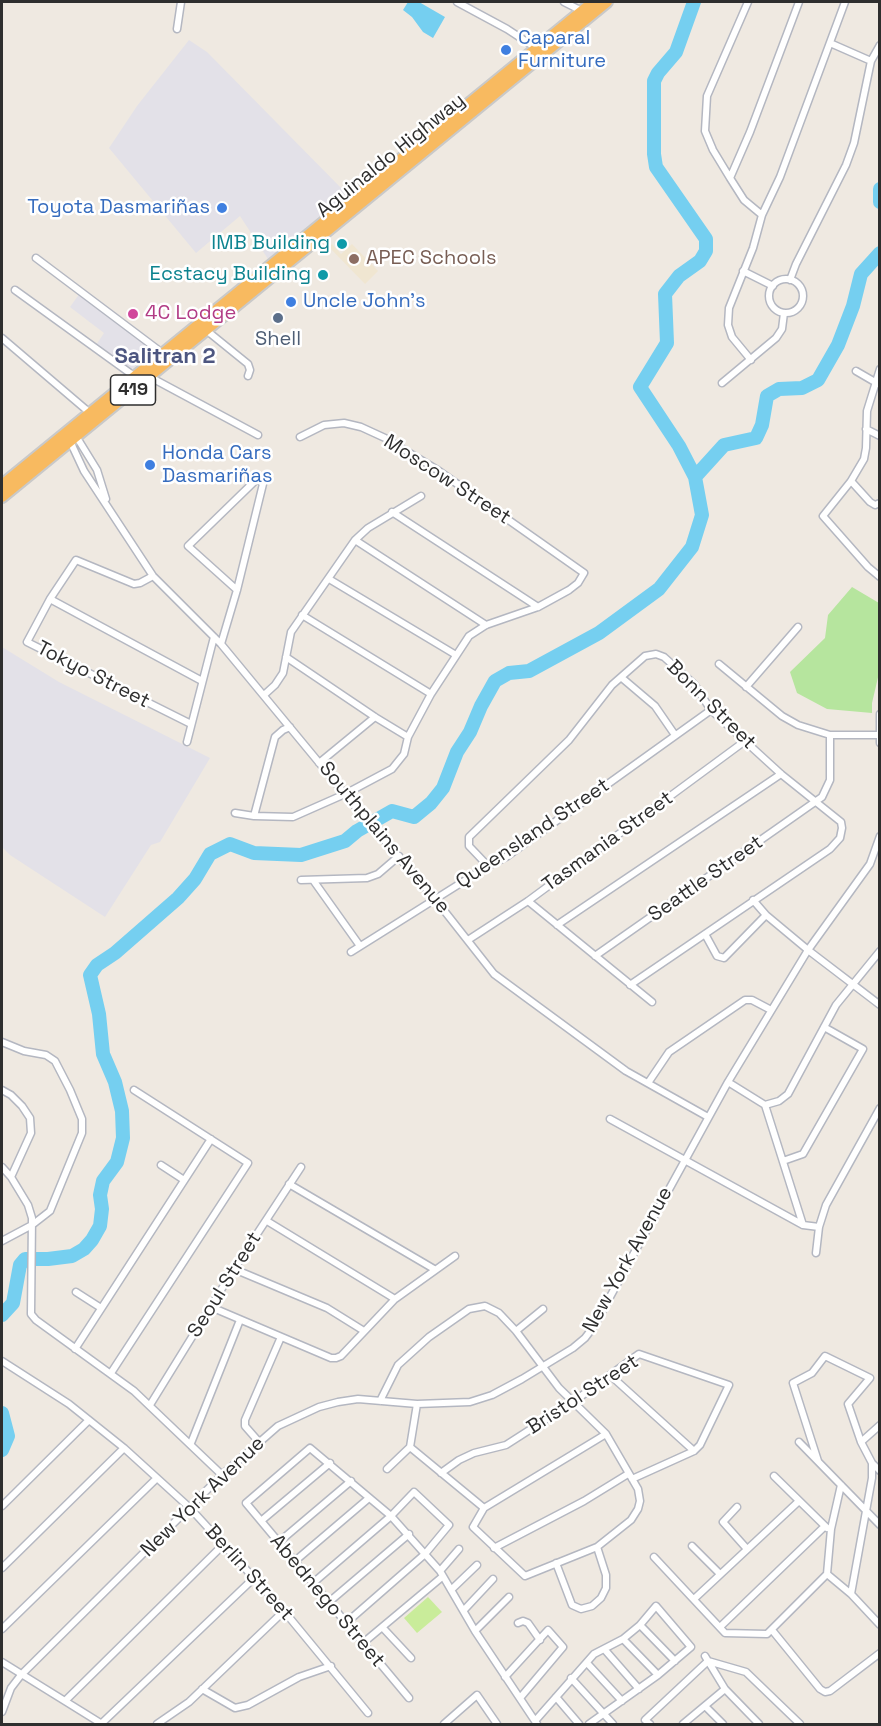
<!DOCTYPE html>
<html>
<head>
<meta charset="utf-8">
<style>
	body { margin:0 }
	#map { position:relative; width:881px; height:1726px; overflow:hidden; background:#efe9e1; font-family:"Space Grotesk",sans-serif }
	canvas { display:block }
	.frame { position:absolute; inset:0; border:3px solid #2e2e2e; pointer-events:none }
</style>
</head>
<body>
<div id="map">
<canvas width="881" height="1726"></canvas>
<div class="frame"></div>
</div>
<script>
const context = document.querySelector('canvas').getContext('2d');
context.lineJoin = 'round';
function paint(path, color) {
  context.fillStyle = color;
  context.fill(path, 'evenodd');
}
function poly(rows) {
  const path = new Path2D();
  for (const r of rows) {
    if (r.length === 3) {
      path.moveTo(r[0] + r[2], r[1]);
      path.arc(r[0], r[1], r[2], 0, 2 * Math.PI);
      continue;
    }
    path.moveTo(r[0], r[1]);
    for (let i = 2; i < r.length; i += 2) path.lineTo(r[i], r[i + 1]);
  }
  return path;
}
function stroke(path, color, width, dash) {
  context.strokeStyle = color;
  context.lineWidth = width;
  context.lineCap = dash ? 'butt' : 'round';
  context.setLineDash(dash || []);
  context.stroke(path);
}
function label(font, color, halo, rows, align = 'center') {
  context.font = font + ' "Space Grotesk",sans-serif';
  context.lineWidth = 5;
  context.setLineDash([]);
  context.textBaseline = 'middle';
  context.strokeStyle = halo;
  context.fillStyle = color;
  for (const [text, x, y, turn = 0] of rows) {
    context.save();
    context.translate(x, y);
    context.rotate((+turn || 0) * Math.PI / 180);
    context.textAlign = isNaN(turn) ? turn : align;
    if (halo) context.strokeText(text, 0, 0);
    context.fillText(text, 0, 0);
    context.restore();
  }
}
const industrial = poly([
	[189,40,207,52,347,194,268,259,240,216,196,253,109,148,137,106],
	[80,293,155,349,131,370,96,345,104,333,70,307],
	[2,647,59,682,210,758,160,842,151,845,105,917,10,855,2,847]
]);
const education = poly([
	[332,244,341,254,352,244,378,271,365,284,329,247]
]);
const green = poly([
	[852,587,879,603,879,673,872,703,872,713,827,709,797,693,790,672,825,638,828,615]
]);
const pitch = poly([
	[428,1597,442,1612,417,1633,404,1618]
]);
const water = poly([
	[408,2,419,2,445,17,433,38,423,32,412,17,403,10]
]);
const river = poly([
	[880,189,880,202],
	[695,477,724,445,756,438,762,425,767,396,779,389,802,388,818,380,838,345,853,306,861,274,880,253],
	[2,1315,13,1303,20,1265,25,1259,48,1259,72,1256,84,1249,92,1240,100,1226,102,1209,100,1195,103,1181,117,1162,123,1138,122,1111,115,1082,103,1054,99,1014,90,975,97,965,115,953,178,898,195,879,210,854,230,844,254,853,301,855,345,841,357,831,392,811,414,817,431,803,443,788,457,752,470,732,481,706,495,681,509,673,529,671,599,633,659,589,692,547,702,515,695,477,679,446,640,387,667,343,665,294,679,276,700,261,706,251,706,239,656,167,654,154,654,81,658,73,676,52,694,2],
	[2,1413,8,1436,2,1450]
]);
const minor = poly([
	[457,2,507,29,539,50],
	[564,2,582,11],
	[177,29,181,2],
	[830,43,871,61],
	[730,178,713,150,705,131,707,96,748,2],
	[762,215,744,200,730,178,750,132,799,2],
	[36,258,157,349,161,354],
	[743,271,773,286],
	[786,296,17],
	[790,280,796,264,846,165,854,143,871,61,880,45],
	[15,290,134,376],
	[206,330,248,364,250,370,248,376],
	[2,338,90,413],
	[751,360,732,337,728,325,729,308,753,248,762,215,780,177,845,2],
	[880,369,867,411,866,448,864,459,851,481,823,516,868,567,880,577],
	[856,371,880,385],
	[150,377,258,435],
	[722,383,776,338,782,329,784,313],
	[866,429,880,436],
	[76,436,97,470,106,499],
	[70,441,84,471,153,576,221,644,354,805,435,899,494,974,626,1071,708,1117],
	[851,481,870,502,875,505,880,503],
	[392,512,538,607],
	[355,540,486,625],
	[153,576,140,583,134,584,76,560,50,599,27,642,191,724],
	[329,579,456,655],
	[50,599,202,681],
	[302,615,431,694],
	[221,644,237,590,263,484,258,478,188,546,237,590],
	[286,657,375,717,408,737],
	[719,664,782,716,798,725,830,735,879,735],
	[622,678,655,706,675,735],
	[746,687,798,627],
	[264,695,275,685,283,673,291,632,355,540,368,528,421,496],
	[880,714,880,743],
	[187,742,214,637],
	[319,763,375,717],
	[235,813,254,816,293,817,345,794,392,769,404,754,408,737,431,694,469,636,486,625,538,607,569,590,578,583,584,573,436,469,385,438,361,427,344,423,324,425,300,437],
	[254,816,275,737,283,730,290,727],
	[488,866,469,846,469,837,569,740,612,685,645,656,656,654,664,657,694,684,711,710,781,774,841,822,842,828,840,838,830,849,630,985],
	[301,880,367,878,378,874,399,856],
	[313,880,360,946],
	[753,900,766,915,808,950,880,1005],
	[528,901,652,1002],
	[557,925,781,774],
	[705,934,717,956,724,958,766,915],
	[468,940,528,901,745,741],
	[351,952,488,866,506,857,711,710],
	[595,956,822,797,830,780,830,735],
	[2,1042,24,1051,46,1055,55,1061,70,1090,82,1119,82,1133,50,1211,32,1225,2,1241],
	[728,1082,765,1105,779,1101,788,1094,836,1005,880,951],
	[648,1083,669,1052,745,1000,752,1000,771,1010],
	[2,1090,11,1095,22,1106,30,1118,31,1133,11,1177],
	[765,1105,803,1225],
	[610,1119,803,1225,819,1227],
	[783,1161,803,1154,863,1049,824,1027],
	[161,1165,184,1180],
	[2,1167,11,1177,28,1205,32,1218,31,1314,36,1320,134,1391,222,1475],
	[289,1184,434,1269],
	[267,1221,395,1299],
	[816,1253,819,1227,826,1205,880,1108],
	[234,1269,327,1308,364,1331],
	[76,1292,101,1308],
	[211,1307,331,1358,336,1358,341,1356,395,1299,455,1256],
	[516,1331,543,1309],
	[75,1349,211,1139],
	[2,1361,69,1404,124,1448,190,1508,284,1611,368,1713],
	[111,1373,248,1163,134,1090],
	[610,1375,694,1451],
	[380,1401,398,1365,429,1337,469,1309,485,1306,499,1313,516,1331,559,1388,606,1434,638,1489,640,1501,638,1509,631,1520,597,1547,525,1576,473,1527,484,1508],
	[417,1404,410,1447,484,1508],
	[150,1405,234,1269,301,1167],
	[259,1442,245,1426,245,1420,281,1337],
	[799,1442,880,1525],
	[861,1442,880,1425],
	[191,1443,240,1320],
	[818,1461,793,1383,812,1373,825,1356,870,1378,848,1404,861,1442,872,1463,880,1471],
	[387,1469,410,1447],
	[441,1473,459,1460,474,1453,506,1445,573,1402,639,1354,729,1385,700,1445,694,1451,632,1479],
	[774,1476,827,1528],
	[2,1506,89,1420],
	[737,1507,723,1522,747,1549],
	[484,1508,606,1434],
	[261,1521,330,1463],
	[279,1542,351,1481],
	[692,1546,720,1574],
	[494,1548,584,1501,628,1474],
	[654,1557,725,1633,767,1634,827,1574,831,1529,841,1485],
	[295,1561,369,1498],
	[556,1563,572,1605,581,1609,592,1606,601,1598,606,1588,606,1575,597,1547],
	[2,1568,124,1448],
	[440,1571,459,1549],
	[827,1574,851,1594,880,1625],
	[313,1583,391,1516,414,1492,449,1525,425,1554,346,1623],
	[451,1590,477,1565],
	[851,1594,872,1478,872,1463],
	[694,1599,799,1501],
	[329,1602,409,1534],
	[464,1610,493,1579],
	[518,1623,523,1621,528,1623,540,1640],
	[640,1625,675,1661],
	[720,1627,824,1527],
	[383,1628,411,1658],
	[2,1629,157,1478],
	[772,1630,820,1689,825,1692,830,1691,880,1653],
	[475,1631,509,1597],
	[623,1639,658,1675],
	[363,1643,442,1577],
	[605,1650,639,1689],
	[705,1656,725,1689,759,1724],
	[708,1661,746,1672,800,1724],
	[2,1662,102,1724],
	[587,1663,622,1701],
	[505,1677,548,1630,563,1647,520,1698],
	[571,1678,613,1724],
	[202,1689,235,1708,248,1705,299,1677,331,1666],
	[556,1697,579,1724],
	[409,1698,246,1503,310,1448,391,1516,440,1571,475,1631,537,1724],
	[66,1700,224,1544],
	[705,1706,723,1724],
	[2,1712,11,1688,21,1675,222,1475,278,1426,319,1407,338,1402,358,1399,417,1404,470,1402,492,1395,522,1379,573,1348,585,1338,594,1326,728,1082,808,950,870,864,880,836],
	[535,1721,594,1654,623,1639,640,1625,656,1606,691,1647,658,1675,589,1724],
	[101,1724,254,1578],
	[157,1724,189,1702,284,1611],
	[444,1724,477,1695,497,1724],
	[650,1724,645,1720,708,1661],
	[683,1724,725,1689]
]);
const trunk = poly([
	[2,485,593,2],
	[2,497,607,2]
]);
const markers = [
	[506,50,6,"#3f7fe0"],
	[222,208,6,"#3f7fe0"],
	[342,244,6,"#0f9aa8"],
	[354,259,6,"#8d6e63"],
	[323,275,6,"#0f9aa8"],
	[291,302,6,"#3f7fe0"],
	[133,314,6,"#d1479c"],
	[278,318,6,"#5c6f8a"],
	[150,465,6,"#3f7fe0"]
];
const shields = [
	[133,390,45]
];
const shieldNames = [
	["419",133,390]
];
const shopNames = [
	["Caparal",518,39],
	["Furniture",518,62],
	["Toyota Dasmariñas",210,208,"right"],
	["Uncle John's",303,302],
	["Honda Cars",162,454],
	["Dasmariñas",162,477]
];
const streetNames = [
	["Aguinaldo Highway",391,156,-39],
	["Moscow Street",447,480,33],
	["Tokyo Street",93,675,27],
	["Bonn Street",711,705,45],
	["Queensland Street",533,834,-34],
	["Southplains Avenue",384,838,50],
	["Tasmania Street",608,842,-36],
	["Seattle Street",706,879,-35],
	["New York Avenue",628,1260,-61],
	["Seoul Street",225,1285,-58],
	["Bristol Street",583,1395,-33],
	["New York Avenue",203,1497,-44],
	["Berlin Street",249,1573,48],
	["Abednego Street",327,1601,50]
];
const cultureNames = [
	["IMB Building",330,244],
	["Ecstacy Building",311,275]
];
const educationNames = [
	["APEC Schools",366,259]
];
const hotelNames = [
	["4C Lodge",145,314]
];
const serviceNames = [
	["Shell",278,340]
];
const quarterNames = [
	["Salitran 2",165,357]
];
paint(industrial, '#e3e1e8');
paint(education, '#f0e6d1');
paint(green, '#b6e59e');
paint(pitch, '#c9ec9a');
paint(water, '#75cff0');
stroke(river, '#75cff0', 14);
stroke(minor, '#b4b7c1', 9);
stroke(trunk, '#c9c9c9', 14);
stroke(minor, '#fff', 6);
stroke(trunk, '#f8ba60', 10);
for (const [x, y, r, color] of markers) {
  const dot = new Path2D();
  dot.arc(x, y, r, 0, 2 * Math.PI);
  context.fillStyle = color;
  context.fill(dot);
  stroke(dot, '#fff', 2);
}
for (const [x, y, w] of shields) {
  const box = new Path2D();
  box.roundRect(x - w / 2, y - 15, w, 30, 4.5);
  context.fillStyle = '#fff';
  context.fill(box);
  stroke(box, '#2e2e2e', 1.5);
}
label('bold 18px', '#2e2e2e', null, shieldNames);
label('20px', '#366cbe', '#fff', shopNames, 'left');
label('20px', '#2e2e2e', '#fff', streetNames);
label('20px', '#0d838f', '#fff', cultureNames, 'right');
label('20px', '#785e54', '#fff', educationNames, 'left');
label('20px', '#b23c85', '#fff', hotelNames, 'left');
label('20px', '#4e5e75', '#fff', serviceNames);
label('bold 22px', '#4d5680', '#fff', quarterNames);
</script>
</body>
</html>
